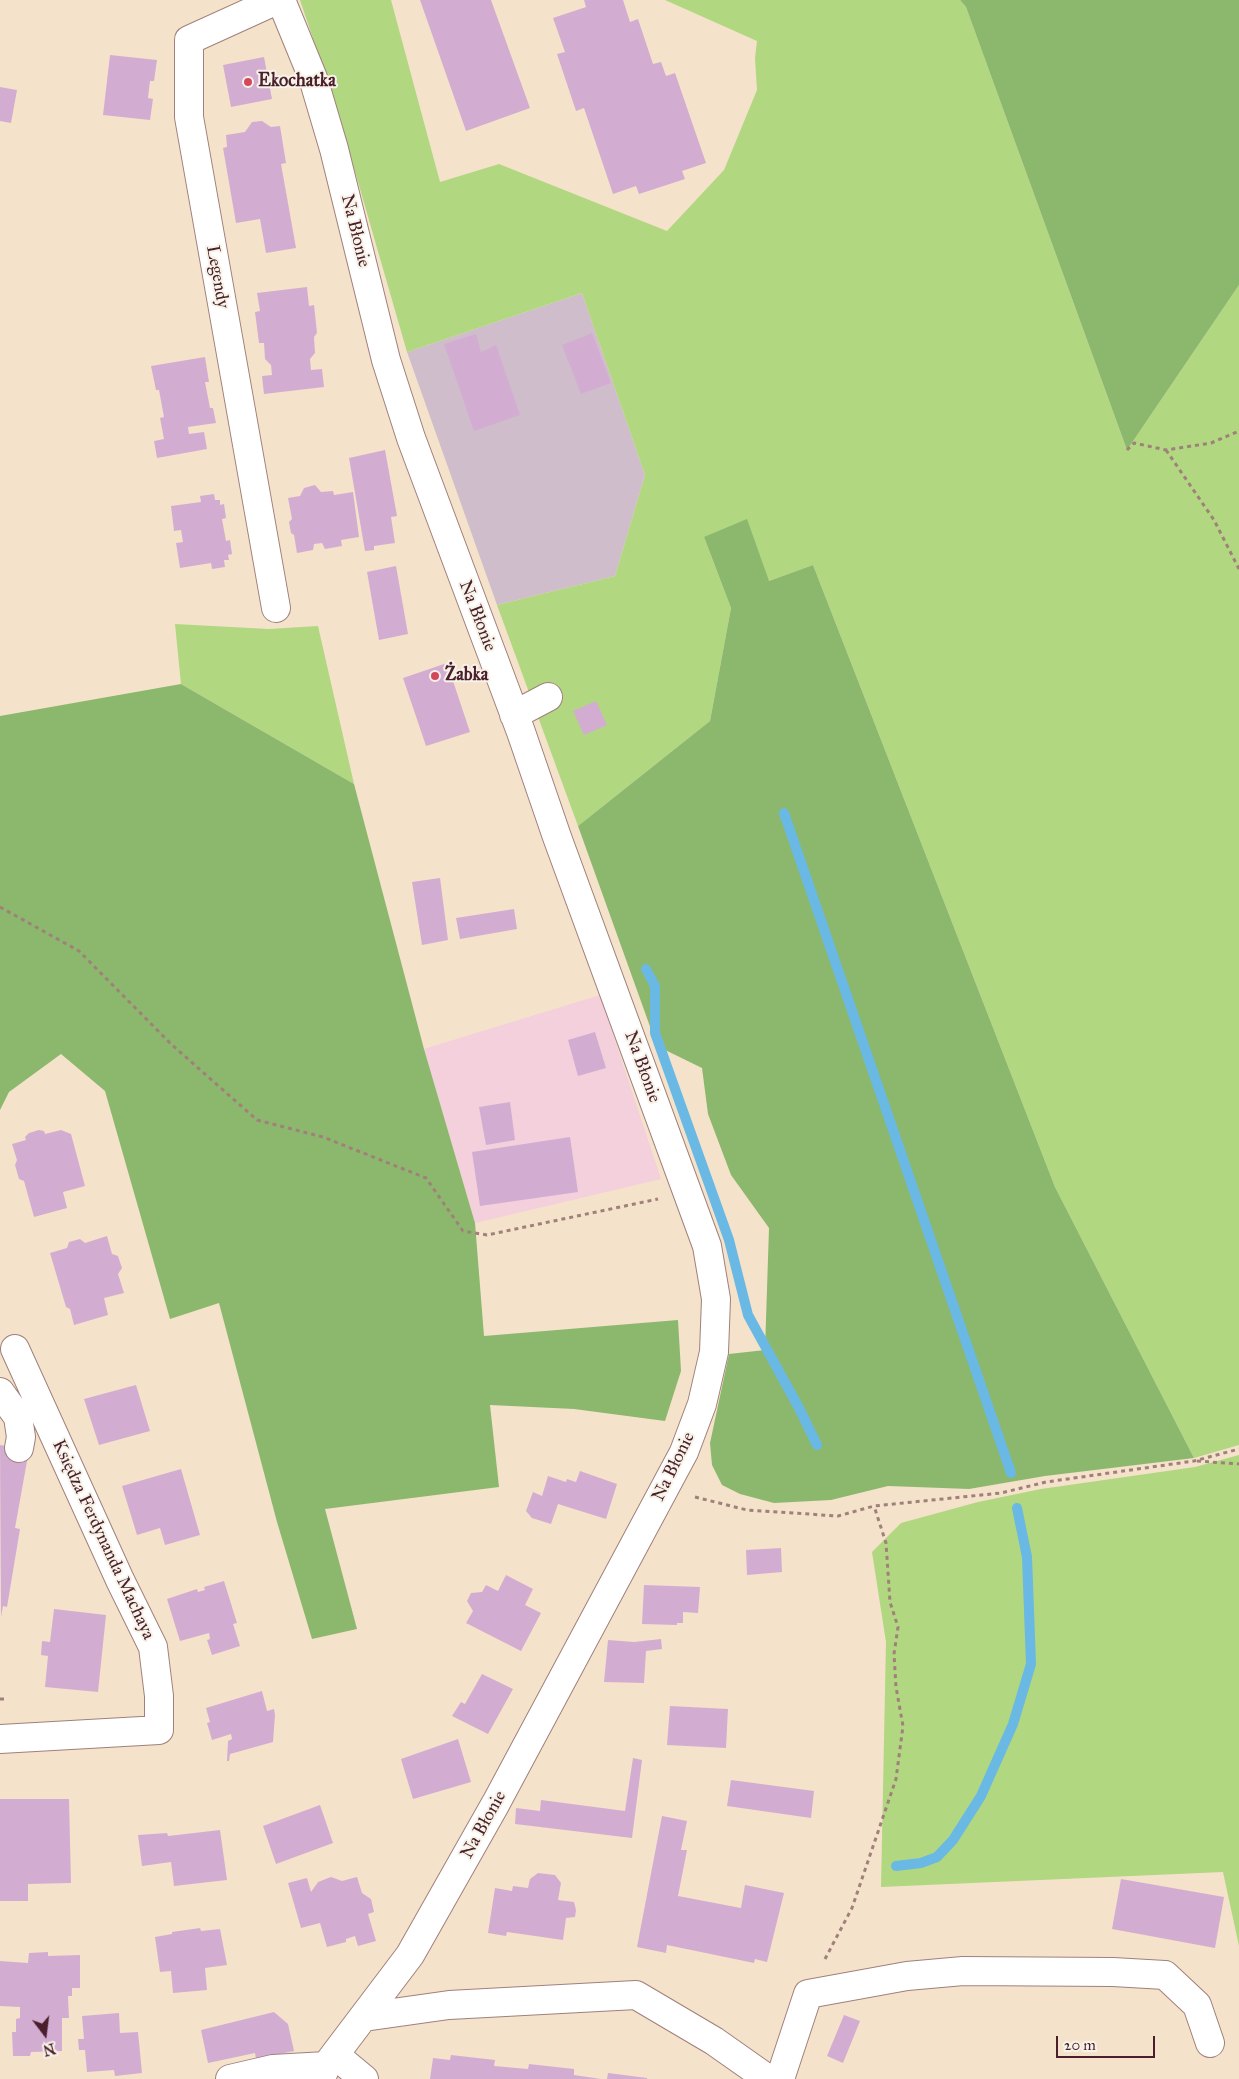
<!DOCTYPE html>
<html>
<head>
<meta charset="utf-8">
<style>
	body { margin:0 }
	#map { position:relative; width:1239px; height:2079px; overflow:hidden; background:#f5e2cb; font-family:"IM FELL Great Primer",serif }
	canvas { display:block }
	.north { position:absolute; left:20px; top:2009px; width:50px; height:50px; -webkit-text-stroke:4px #f7f3e8; paint-order:stroke; rotate:165deg; font-size:14px; font-weight:700; line-height:20px; text-align:center; color:#4a1f2b }
	.north::after { content:''; display:block; margin:auto; width:18px; height:22px; background:#4a1f2b; clip-path:polygon(50% 0,100% 100%,50% 72%,0 100%) }
	.scale { position:absolute; left:1056px; top:2036px; width:99px; height:22px; box-sizing:border-box; border:2px solid #4a1f2b; border-top:0; padding-left:6px; font-size:15px; line-height:18px; white-space:nowrap; color:#4a1f2b; -webkit-text-stroke:4px #f7f3e8; paint-order:stroke }
</style>
</head>
<body>
<div id="map">
<canvas width="1239" height="2079"></canvas>
<div class="north">N</div>
<div class="scale">20 m</div>
</div>
<script>
const context = document.querySelector('canvas').getContext('2d');
context.lineJoin = 'round';
function paint(path, color) {
  context.fillStyle = color;
  context.fill(path, 'evenodd');
}
function poly(rows) {
  const path = new Path2D();
  for (const r of rows) {
    path.moveTo(r[0], r[1]);
    for (let i = 2; i < r.length; i += 2) path.lineTo(r[i], r[i + 1]);
  }
  return path;
}
function stroke(path, color, width, dash) {
  context.strokeStyle = color;
  context.lineWidth = width;
  context.lineCap = dash ? 'butt' : 'round';
  context.setLineDash(dash || []);
  context.stroke(path);
}
function label(font, color, halo, rows, align = 'center') {
  context.font = font + ' "IM FELL Great Primer",serif';
  context.lineWidth = 4;
  context.setLineDash([]);
  context.textBaseline = 'middle';
  context.strokeStyle = halo;
  context.fillStyle = color;
  for (const [text, x, y, turn = 0] of rows) {
    context.save();
    context.translate(x, y);
    context.rotate((+turn || 0) * Math.PI / 180);
    context.textAlign = isNaN(turn) ? turn : align;
    if (halo) context.strokeText(text, 0, 0);
    context.fillText(text, 0, 0);
    context.restore();
  }
}
const built = poly([
	[600,995,661,1179,475,1223,424,1049]
]);
const industrial = poly([
	[582,293,645,475,615,576,497,605,407,352]
]);
const green = poly([
	[300,0,391,0,440,182,499,164,667,231,724,170,757,90,755,58,757,41,665,0,960,0,966,7,1127,450,1239,285,1239,1445,1194,1458,1055,1187,813,565,769,581,704,537,731,608,710,721,578,826,497,605,615,576,645,475,582,293,407,352,339,116],
	[175,624,269,629,318,626,354,784,181,684],
	[1239,1455,1239,1946,1223,1872,881,1887,886,1642,872,1552,901,1523,978,1502,1041,1489,1195,1467]
]);
const forest = poly([
	[960,0,1239,0,1239,285,1127,450,966,7],
	[747,519,769,581,813,565,1055,1187,1194,1458,1045,1476,969,1489,888,1486,831,1500,774,1503,740,1494,722,1485,712,1465,710,1443,729,1354,765,1350,769,1228,731,1175,708,1114,702,1068,657,1046,578,826,710,721,731,608,704,537],
	[181,684,354,784,424,1049,475,1223,484,1336,678,1320,681,1371,665,1421,574,1409,490,1405,499,1487,325,1509,357,1629,312,1639,277,1522,219,1303,170,1319,105,1091,61,1054,9,1092,0,1110,0,716]
]);
const stream = poly([
	[784,813,1011,1473],
	[646,969,655,986,655,1033,729,1240,748,1315,799,1408,817,1445],
	[896,1866,921,1863,937,1857,953,1840,981,1796,1013,1724,1031,1664,1027,1557,1017,1508]
]);
const building = poly([
	[420,0,491,0,530,108,466,131],
	[584,0,623,0,630,22,638,19,653,64,661,62,666,76,675,73,706,163,682,171,685,179,639,194,636,186,613,194,584,108,576,111,557,54,565,52,553,18,586,7],
	[110,55,157,60,154,81,150,81,148,98,153,99,150,120,103,115],
	[264,57,272,99,231,107,223,65],
	[0,87,17,90,11,123,0,121],
	[262,121,271,127,280,126,286,163,281,164,296,248,266,253,260,219,236,223,223,148,227,147,226,135,245,132,252,122],
	[307,287,309,306,314,305,317,333,314,337,315,353,310,359,311,370,322,369,324,387,264,394,262,376,272,375,271,365,265,359,264,343,259,343,255,312,260,311,257,293],
	[592,333,611,383,581,394,562,345],
	[476,334,481,352,496,345,520,415,474,431,444,344],
	[205,357,209,382,205,382,210,408,213,408,216,423,188,427,189,434,204,432,207,449,157,458,154,441,164,439,160,418,164,417,159,390,156,390,151,366],
	[385,450,397,516,391,517,395,543,374,546,374,550,365,551,349,458],
	[315,485,321,492,333,491,334,495,353,492,359,537,341,540,342,546,325,549,322,543,314,544,313,550,297,553,294,535,291,533,289,522,292,519,288,498,300,496,304,488],
	[214,494,215,500,220,500,220,505,224,504,226,518,222,519,226,541,230,540,232,554,228,555,229,560,224,560,225,567,212,569,211,563,180,568,176,543,183,542,181,530,174,531,171,506,201,502,200,496],
	[396,566,408,634,379,640,367,572],
	[447,663,470,732,426,746,403,678],
	[596,701,607,725,584,735,573,711],
	[440,878,448,940,422,945,412,882],
	[514,909,517,929,460,939,456,918],
	[595,1032,606,1068,578,1076,568,1040],
	[510,1102,515,1140,486,1145,479,1107],
	[39,1130,44,1131,45,1134,61,1130,71,1134,85,1186,63,1192,67,1208,34,1217,24,1181,19,1179,15,1165,17,1160,12,1144,26,1140,25,1137,29,1133],
	[570,1137,578,1192,480,1206,472,1152],
	[107,1236,112,1254,118,1256,122,1268,118,1274,124,1293,104,1298,108,1315,74,1325,70,1309,66,1307,50,1253,67,1248,69,1242,80,1239,85,1243],
	[136,1385,150,1431,99,1445,84,1399],
	[0,1445,29,1450,15,1528,20,1529,7,1607,3,1606,1,1617],
	[181,1469,200,1535,165,1545,160,1528,137,1535,122,1486],
	[580,1471,617,1484,606,1519,558,1504,551,1524,532,1518,526,1511,533,1492,542,1496,548,1476,566,1482,567,1479,576,1482],
	[781,1548,782,1572,747,1575,746,1550],
	[506,1575,533,1589,525,1605,541,1613,521,1651,466,1623,473,1611,467,1601,471,1593,482,1592,486,1585,498,1591],
	[224,1581,237,1623,233,1624,240,1646,212,1655,207,1640,210,1639,209,1633,180,1641,167,1599,197,1589,198,1592,205,1590,204,1587],
	[644,1585,700,1587,698,1613,683,1612,683,1623,677,1623,677,1625,642,1624],
	[54,1609,106,1615,98,1692,45,1687,48,1656,41,1655,42,1641,50,1642],
	[661,1639,662,1649,646,1651,644,1683,604,1682,608,1640,634,1642],
	[482,1674,513,1689,488,1734,452,1716,461,1702,465,1704],
	[262,1691,267,1711,274,1709,275,1715,273,1742,230,1754,229,1761,227,1761,228,1741,232,1739,231,1734,212,1740,207,1723,210,1722,206,1708],
	[670,1706,728,1709,726,1748,667,1745],
	[458,1739,471,1782,413,1799,401,1759],
	[633,1758,642,1760,632,1838,515,1824,516,1808,540,1811,541,1800,625,1811],
	[731,1780,814,1791,811,1818,727,1806],
	[0,1799,69,1799,71,1883,28,1884,28,1901,0,1901],
	[320,1805,333,1843,276,1864,263,1826],
	[662,1816,687,1821,681,1850,687,1850,678,1896,741,1908,745,1885,784,1893,767,1962,755,1959,754,1963,667,1945,666,1953,637,1947],
	[220,1830,227,1880,174,1886,171,1862,142,1866,138,1835,167,1833,168,1836],
	[538,1873,555,1875,561,1883,558,1900,574,1902,576,1910,575,1917,566,1918,563,1940,507,1932,506,1936,488,1933,495,1888,512,1891,513,1886,528,1888,530,1879],
	[331,1877,342,1881,357,1877,362,1893,371,1899,374,1912,368,1914,376,1941,358,1946,355,1936,346,1939,346,1942,327,1947,320,1923,301,1928,288,1883,307,1878,311,1892,318,1882],
	[1121,1879,1224,1897,1215,1948,1112,1929],
	[200,1928,201,1931,220,1929,227,1965,205,1968,207,1990,173,1993,171,1971,160,1972,155,1937,172,1934,172,1932],
	[48,1952,48,1956,80,1955,80,1988,72,1988,72,1996,68,1996,69,2018,62,2018,62,2051,31,2052,30,2056,13,2056,12,2032,16,2032,16,2019,20,2018,20,2007,0,2006,0,1961,28,1963,29,1953],
	[274,2012,288,2024,294,2051,256,2059,255,2053,208,2063,201,2030],
	[119,2013,120,2033,138,2032,142,2073,115,2076,114,2070,87,2072,85,2050,79,2050,78,2039,84,2039,82,2016],
	[844,2015,860,2021,843,2063,827,2056],
	[451,2055,495,2060,494,2066,528,2069,529,2064,574,2069,574,2075,601,2079,430,2079,433,2058,450,2060],
	[608,2073,647,2078,647,2079,607,2079]
]);
const path = poly([
	[1127,450,1134,443,1166,450,1211,443,1239,431],
	[1166,450,1214,520,1239,569],
	[0,907,79,951,171,1044,257,1120,323,1137,426,1178,463,1231,487,1235,658,1199],
	[1197,1461,1239,1464],
	[695,1497,747,1510,838,1516,874,1506,1001,1493,1046,1482,1194,1461,1239,1449],
	[0,1699,8,1699],
	[825,1959,852,1908,896,1779,903,1726,896,1687,894,1654,898,1627,890,1602,886,1543,874,1506]
]);
const minor = poly([
	[281,0,313,78,334,149,386,360,411,438,521,732,557,837,707,1246,716,1299,714,1352,702,1404,684,1452,496,1803,410,1955,326,2066,321,2079],
	[276,608,189,117,189,40,277,0],
	[514,715,548,697],
	[0,1392,18,1417,21,1437,19,1448],
	[0,1739,159,1730,159,1696,153,1647,120,1580,15,1349],
	[364,2017,449,2005,636,1995,714,2041,768,2079],
	[335,2055,364,2079],
	[230,2079,273,2069,326,2066],
	[780,2079,808,1994,907,1976,963,1971,1113,1972,1165,1975,1197,2005,1210,2043]
]);
const markers = [
	[248,82,5,"#d1495b"],
	[435,676,5,"#d1495b"]
];
const poiNames = [
	["Ekochatka",258,82],
	["Żabka",445,676]
];
const streetNames = [
	["Na Błonie",355,231,76],
	["Legendy",217,277,80],
	["Na Błonie",477,616,69],
	["Na Błonie",642,1067,70],
	["Na Błonie",674,1467,-64],
	["Księdza Ferdynanda Machaya",103,1540,65],
	["Na Błonie",484,1825,-61]
];
paint(built, '#f4cfdc');
paint(industrial, '#d0bdcc');
paint(green, '#b1d780');
paint(forest, '#8cb86e');
stroke(stream, '#6ab8e4', 10);
paint(building, '#d3add1');
stroke(minor, '#a0807b', 30);
stroke(path, '#a0807b', 3, [4, 4]);
stroke(minor, '#fff', 28);
for (const [x, y, r, color] of markers) {
  const dot = new Path2D();
  dot.arc(x, y, r, 0, 2 * Math.PI);
  context.fillStyle = color;
  context.fill(dot);
  stroke(dot, '#f7f3e8', 2);
}
label('bold 18px', '#4a1f2b', '#f7f3e8', poiNames, 'left');
label('18px', '#4a1f2b', '#f7f3e8', streetNames);
</script>
</body>
</html>
